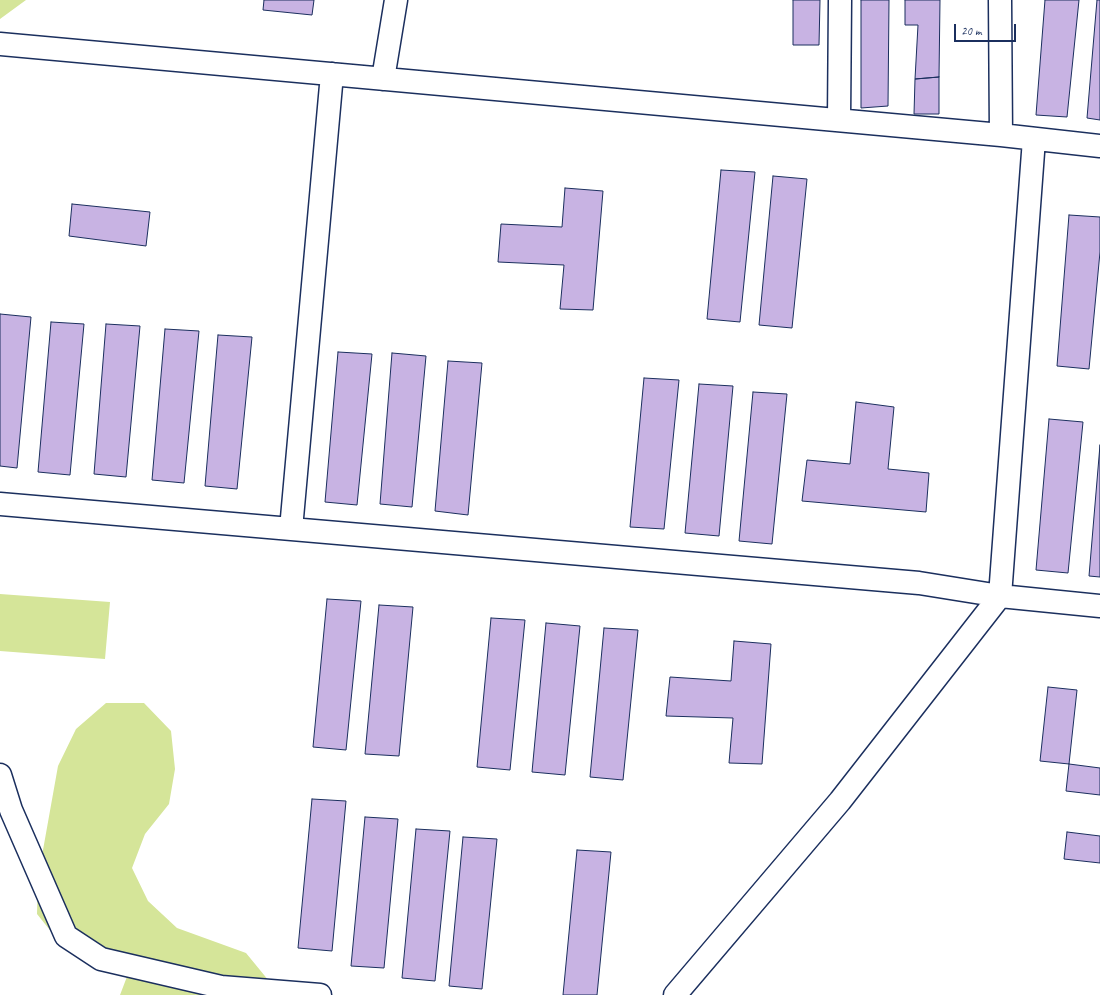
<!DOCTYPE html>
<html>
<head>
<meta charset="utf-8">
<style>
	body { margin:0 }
	#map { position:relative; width:1100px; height:995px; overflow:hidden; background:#fff; font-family:Caveat,sans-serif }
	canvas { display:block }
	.scale { position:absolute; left:954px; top:24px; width:62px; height:18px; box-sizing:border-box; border:2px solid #1b2f5e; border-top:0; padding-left:5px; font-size:12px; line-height:14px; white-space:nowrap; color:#1b2f5e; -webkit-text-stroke:3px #fff; paint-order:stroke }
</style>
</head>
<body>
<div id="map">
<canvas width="1100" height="995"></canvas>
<div class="scale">20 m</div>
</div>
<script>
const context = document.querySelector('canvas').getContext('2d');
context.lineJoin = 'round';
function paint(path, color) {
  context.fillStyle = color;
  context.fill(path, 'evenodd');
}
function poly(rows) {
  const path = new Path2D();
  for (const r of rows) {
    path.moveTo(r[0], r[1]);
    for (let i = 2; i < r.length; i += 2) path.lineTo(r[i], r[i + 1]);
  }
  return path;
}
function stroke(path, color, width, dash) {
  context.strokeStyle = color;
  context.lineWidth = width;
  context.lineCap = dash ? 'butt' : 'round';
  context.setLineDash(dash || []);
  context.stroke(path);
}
const green = poly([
	[0,0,26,0,0,19],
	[0,594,110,602,105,659,0,651],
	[106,703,144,703,171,731,175,769,169,804,145,834,132,868,148,901,177,928,246,953,269,981,267,995,120,995,128,974,61,944,37,914,38,878,58,766,76,729]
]);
const building = poly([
	[264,0,314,0,312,15,263,10,264,0],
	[793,0,820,0,819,45,793,45,793,0],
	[861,0,889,0,888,106,861,108,861,0],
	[905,0,940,0,939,77,915,79,918,25,905,25,905,0],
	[1045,0,1079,0,1067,117,1036,115,1045,0],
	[1097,0,1100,0,1100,120,1087,118,1097,0],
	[939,77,939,114,914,114,915,79,939,77],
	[721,170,755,172,740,322,707,319,721,170],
	[773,176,807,179,792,328,759,325,773,176],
	[565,188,603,191,593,310,560,309,564,265,498,262,501,224,562,227,565,188],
	[72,204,150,212,146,246,69,236,72,204],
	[1069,215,1100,217,1100,252,1089,369,1057,366,1069,215],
	[0,314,31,317,17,468,0,466,0,314],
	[51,322,84,324,70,475,38,472,51,322],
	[106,324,140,326,126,477,94,474,106,324],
	[165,329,199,331,184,483,152,480,165,329],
	[218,335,252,337,237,489,205,486,218,335],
	[338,352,372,354,357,505,325,502,338,352],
	[392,353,426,356,412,507,380,504,392,353],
	[448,361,482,363,468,515,435,511,448,361],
	[644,378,679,380,664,529,630,527,644,378],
	[699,384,733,386,719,536,685,533,699,384],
	[753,392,787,394,772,544,739,541,753,392],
	[856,402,894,407,888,469,929,473,926,512,802,501,807,460,850,464,856,402],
	[1049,419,1083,422,1068,573,1036,570,1049,419],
	[1100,445,1100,577,1089,576,1100,445],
	[327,599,361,601,346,750,313,747,327,599],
	[379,605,413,607,399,756,365,754,379,605],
	[491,618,525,620,510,770,477,767,491,618],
	[546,623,580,626,565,775,532,772,546,623],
	[604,628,638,630,623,780,590,777,604,628],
	[734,641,771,644,762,764,729,763,733,718,666,716,670,677,731,681,734,641],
	[1048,687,1077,690,1069,764,1040,761,1048,687],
	[1069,764,1100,768,1100,795,1066,791,1069,764],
	[312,799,346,801,332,951,298,948,312,799],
	[365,817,398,819,384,968,351,966,365,817],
	[416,829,450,831,435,981,402,978,416,829],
	[1067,832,1100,836,1100,863,1064,859,1067,832],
	[463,837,497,839,482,989,449,986,463,837],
	[577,850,611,852,597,995,563,995,577,850]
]);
const minor = poly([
	[1000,0,1001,135],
	[0,44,1001,135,1100,146],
	[383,79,396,0],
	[839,120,840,0],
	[0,504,919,583,1000,596,1100,606],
	[291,529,332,74],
	[0,775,11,810,66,936,101,959,221,987,320,995],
	[675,995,840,801,1000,596,1034,139]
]);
paint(green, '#d5e599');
paint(building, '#c8b3e3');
stroke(building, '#1b2f5e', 1);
stroke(minor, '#1b2f5e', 25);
stroke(minor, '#fff', 22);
</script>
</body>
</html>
